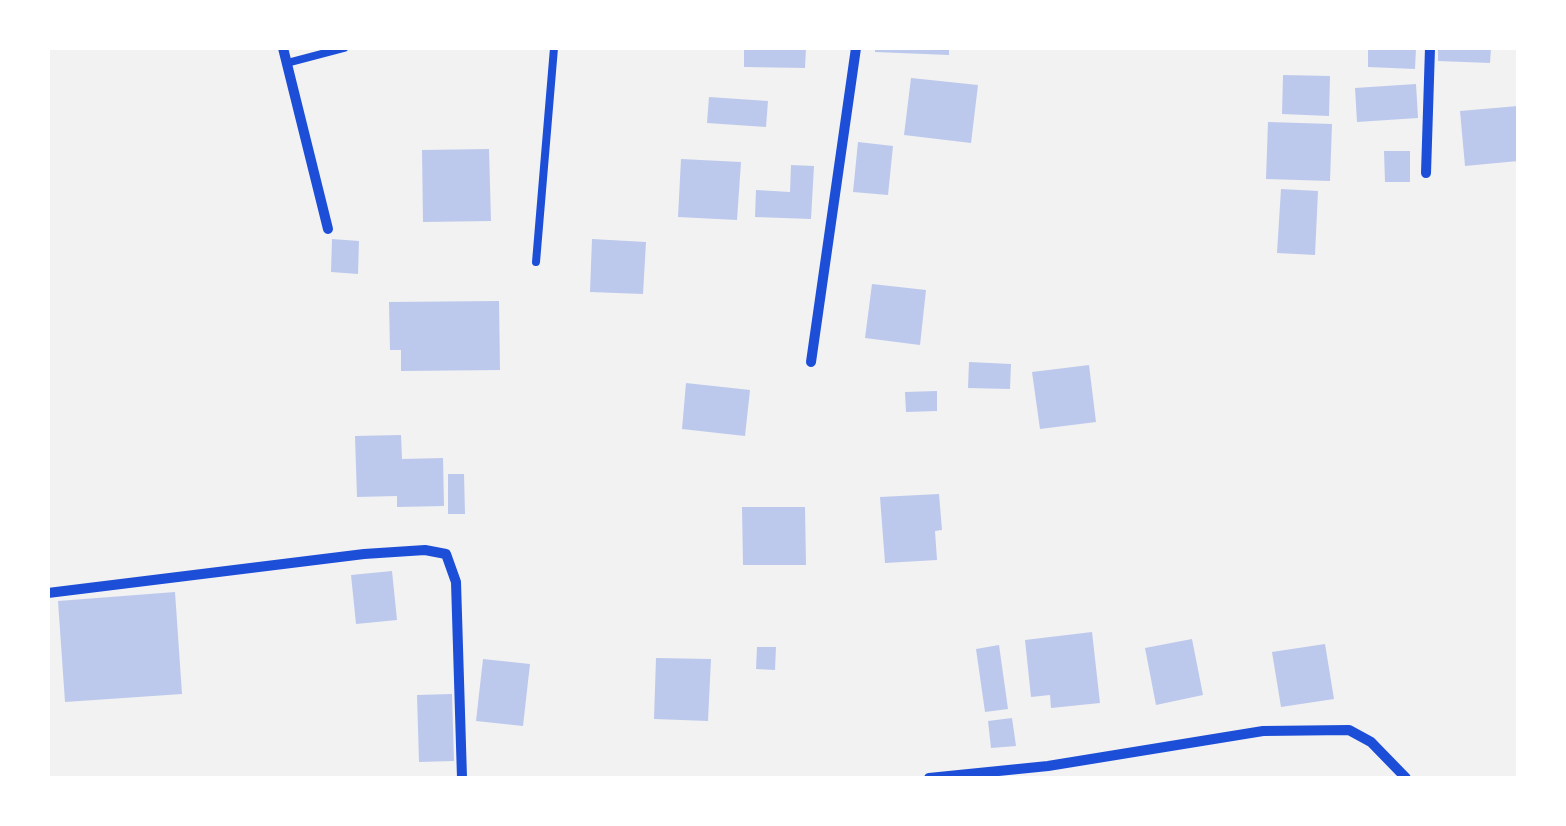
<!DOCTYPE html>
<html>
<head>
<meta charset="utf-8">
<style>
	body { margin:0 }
	#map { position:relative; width:1566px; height:826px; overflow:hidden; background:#f2f2f2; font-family:"Titillium Web",sans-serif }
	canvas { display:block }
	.frame { position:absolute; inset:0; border:50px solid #fff; pointer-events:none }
</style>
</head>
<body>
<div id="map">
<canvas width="1566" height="826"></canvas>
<div class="frame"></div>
</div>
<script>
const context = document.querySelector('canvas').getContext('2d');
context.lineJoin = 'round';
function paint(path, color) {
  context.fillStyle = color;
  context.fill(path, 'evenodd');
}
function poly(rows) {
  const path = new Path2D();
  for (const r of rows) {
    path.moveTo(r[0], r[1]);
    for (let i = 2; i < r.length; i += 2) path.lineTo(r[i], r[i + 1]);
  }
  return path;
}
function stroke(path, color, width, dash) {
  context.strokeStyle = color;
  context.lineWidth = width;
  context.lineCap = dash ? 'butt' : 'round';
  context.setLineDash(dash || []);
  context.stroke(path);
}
const building = poly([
	[744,48,806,48,805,68,744,67],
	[875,48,949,48,949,55,875,52],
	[1368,48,1416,48,1415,69,1368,67],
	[1438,48,1491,48,1490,63,1438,61],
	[1283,75,1330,76,1329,116,1282,114],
	[911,78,978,85,971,143,904,135],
	[1416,84,1418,118,1357,122,1355,88],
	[709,97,768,101,766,127,707,123],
	[1518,106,1518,161,1465,166,1460,111],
	[1268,122,1332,124,1330,181,1266,179],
	[858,142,893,146,888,195,853,192],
	[489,149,491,221,423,222,422,150],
	[1384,151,1410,151,1410,182,1385,182],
	[681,159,741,162,737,220,678,217],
	[791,165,814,166,811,219,755,217,756,190,790,192],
	[1281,189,1318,191,1315,255,1277,253],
	[332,239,359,241,358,274,331,272],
	[592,239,646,242,643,294,590,292],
	[872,284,926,290,920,345,865,338],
	[499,301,500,370,401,371,401,350,390,350,389,302],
	[969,362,1011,364,1010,389,968,388],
	[1089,365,1096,422,1040,429,1032,372],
	[686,383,750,390,745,436,682,429],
	[937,391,937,411,906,412,905,392],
	[401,435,402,459,443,458,444,506,397,507,397,496,357,497,355,436],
	[448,474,464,474,465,514,448,514],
	[939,494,942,530,935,531,937,560,885,563,880,497],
	[742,507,805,507,806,565,743,565],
	[392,571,397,620,356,624,351,575],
	[175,592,182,694,65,702,58,601],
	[1092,632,1100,703,1051,708,1050,695,1031,697,1025,640],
	[1192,639,1203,695,1156,705,1145,648],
	[1325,644,1334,699,1281,707,1272,652],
	[999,645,1008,709,985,712,976,649],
	[757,647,776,647,775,670,756,669],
	[656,658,711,659,708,721,654,719],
	[483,659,530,664,523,726,476,721],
	[452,694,454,761,419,762,417,695],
	[1012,718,1016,746,991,748,988,721]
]);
const service = poly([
	[287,63,344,48],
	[536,262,554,48]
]);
const minor = poly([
	[283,48,328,229],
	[1426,173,1430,48],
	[811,362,856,48],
	[48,593,364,554,425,550,446,554,456,582,462,778],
	[929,778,1048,766,1263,731,1349,730,1371,742,1406,778]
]);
paint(building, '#bdc9ec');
stroke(service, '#1d4ed8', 8);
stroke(minor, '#1d4ed8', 10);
</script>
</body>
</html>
